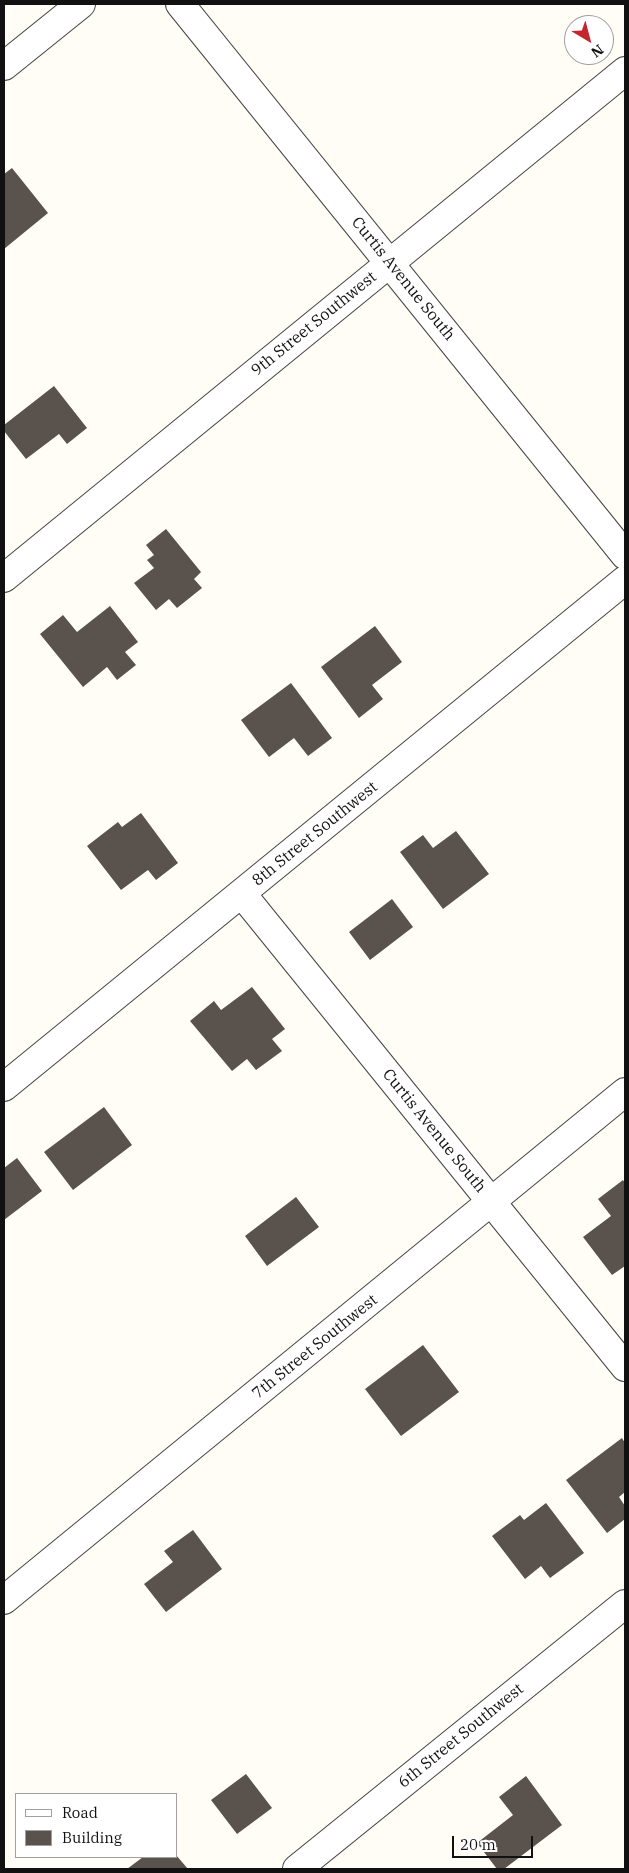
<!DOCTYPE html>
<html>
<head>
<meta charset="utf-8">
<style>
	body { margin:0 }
	#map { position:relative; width:629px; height:1873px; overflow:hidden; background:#fffdf5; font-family:"IBM Plex Serif",serif }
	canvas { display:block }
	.frame { position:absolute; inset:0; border:5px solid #111; pointer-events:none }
	.legend { position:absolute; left:15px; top:1793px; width:162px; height:65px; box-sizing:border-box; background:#fff; border:1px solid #a0a0a0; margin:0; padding:6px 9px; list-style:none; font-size:15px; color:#111 }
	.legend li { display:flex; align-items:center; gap:10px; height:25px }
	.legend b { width:25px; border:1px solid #a0a0a0 }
	.north { position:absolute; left:564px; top:15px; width:50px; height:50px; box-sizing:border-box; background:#fff; border:1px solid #a0a0a0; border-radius:50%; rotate:143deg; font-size:14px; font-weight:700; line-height:20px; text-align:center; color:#111 }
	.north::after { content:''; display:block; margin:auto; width:18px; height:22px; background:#c4262e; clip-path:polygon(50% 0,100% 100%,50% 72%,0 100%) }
	.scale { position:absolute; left:452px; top:1836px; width:81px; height:22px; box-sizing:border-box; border:2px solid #111; border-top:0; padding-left:6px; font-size:15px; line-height:18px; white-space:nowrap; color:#111; -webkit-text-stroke:4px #fff; paint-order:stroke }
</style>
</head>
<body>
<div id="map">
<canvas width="629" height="1873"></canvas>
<div class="frame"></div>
<ul class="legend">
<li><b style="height:6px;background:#fff"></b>Road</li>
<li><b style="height:14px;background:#5a524d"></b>Building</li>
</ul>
<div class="north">N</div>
<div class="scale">20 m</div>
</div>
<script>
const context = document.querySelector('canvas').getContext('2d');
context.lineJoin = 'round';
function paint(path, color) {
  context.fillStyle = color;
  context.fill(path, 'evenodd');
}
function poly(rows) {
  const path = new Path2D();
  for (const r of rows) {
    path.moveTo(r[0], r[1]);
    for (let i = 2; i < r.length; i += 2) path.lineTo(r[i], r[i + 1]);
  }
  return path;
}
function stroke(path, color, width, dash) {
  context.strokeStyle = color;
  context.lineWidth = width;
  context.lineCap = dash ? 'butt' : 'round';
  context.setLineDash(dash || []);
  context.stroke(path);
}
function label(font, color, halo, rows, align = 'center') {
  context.font = font + ' "IBM Plex Serif",serif';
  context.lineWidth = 5;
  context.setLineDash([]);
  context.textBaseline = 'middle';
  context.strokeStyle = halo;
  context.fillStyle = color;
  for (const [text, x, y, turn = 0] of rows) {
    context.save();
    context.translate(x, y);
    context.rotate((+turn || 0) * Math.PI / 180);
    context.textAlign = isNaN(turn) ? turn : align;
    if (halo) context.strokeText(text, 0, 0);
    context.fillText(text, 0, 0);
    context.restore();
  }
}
const building = poly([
	[12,168,48,213,4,249,4,174],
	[54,386,87,428,67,444,59,434,26,459,4,431,4,425],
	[166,529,201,572,194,579,202,588,177,608,169,599,156,610,134,583,154,568,147,560,154,555,146,545],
	[110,606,138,642,125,652,136,665,117,680,107,667,83,687,40,634,63,615,77,632],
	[375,626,402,662,372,685,383,699,359,718,321,667],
	[291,683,332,738,308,756,294,738,269,757,241,720],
	[141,813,178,863,156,880,148,870,121,890,87,846,118,822,122,827],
	[456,831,489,874,443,909,400,852,423,835,433,848],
	[392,899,413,927,370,960,349,932],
	[252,987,285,1029,272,1039,282,1051,256,1070,247,1059,232,1071,190,1021,214,1001,221,1010],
	[104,1107,132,1145,73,1190,44,1152],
	[17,1158,42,1191,4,1220,4,1168],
	[623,1180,625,1183,625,1266,612,1275,583,1237,611,1216,598,1199],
	[296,1197,319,1227,267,1266,245,1236],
	[423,1345,459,1392,401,1436,365,1389],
	[622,1438,625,1443,625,1492,619,1497,625,1506,625,1519,607,1533,566,1480],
	[546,1503,584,1553,550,1578,541,1566,525,1579,492,1536,520,1515,524,1520],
	[193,1530,222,1569,166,1612,144,1584,173,1562,164,1551],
	[246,1774,272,1808,237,1834,211,1800],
	[526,1776,562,1825,504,1869,497,1869,477,1843,513,1815,499,1797],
	[176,1855,188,1869,127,1869,143,1857,176,1857]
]);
const street = poly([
	[180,4,625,555],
	[4,66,81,4],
	[4,578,625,71],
	[242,894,625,1367],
	[4,1087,625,580],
	[4,1600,625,1092],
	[297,1869,625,1604]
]);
const streetNames = [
	["Curtis Avenue South",403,279,51],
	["9th Street Southwest",314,324,-39],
	["8th Street Southwest",315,834,-39],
	["Curtis Avenue South",434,1131,51],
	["7th Street Southwest",315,1347,-39],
	["6th Street Southwest",461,1736,-39]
];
paint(building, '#5a524d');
stroke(street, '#444', 30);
stroke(street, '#fff', 28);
label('16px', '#111', '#fff', streetNames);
</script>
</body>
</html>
